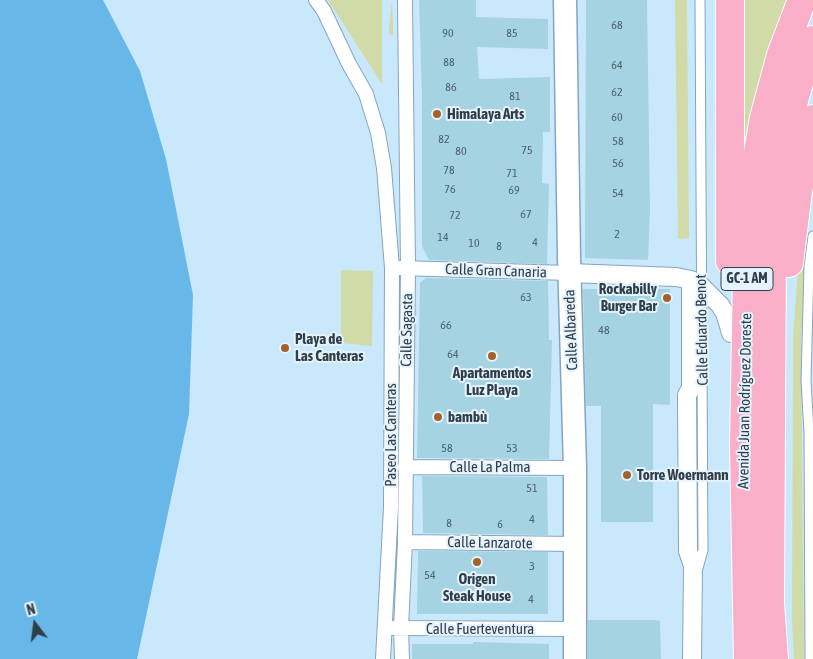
<!DOCTYPE html>
<html>
<head>
<meta charset="utf-8">
<style>
	body { margin:0 }
	#map { position:relative; width:813px; height:659px; overflow:hidden; background:#cae8fc; font-family:"Asap Condensed",sans-serif }
	canvas { display:block }
	.north { position:absolute; left:10px; top:599px; width:50px; height:50px; -webkit-text-stroke:4px #e4f3fd; paint-order:stroke; rotate:345deg; font-size:14px; font-weight:700; line-height:20px; text-align:center; color:#2f3e48 }
	.north::after { content:''; display:block; margin:auto; width:18px; height:22px; background:#2f3e48; clip-path:polygon(50% 0,100% 100%,50% 72%,0 100%) }
</style>
</head>
<body>
<div id="map">
<canvas width="813" height="659"></canvas>
<div class="north">N</div>
</div>
<script>
const context = document.querySelector('canvas').getContext('2d');
context.lineJoin = 'round';
function paint(path, color) {
  context.fillStyle = color;
  context.fill(path, 'evenodd');
}
function poly(rows) {
  const path = new Path2D();
  for (const r of rows) {
    path.moveTo(r[0], r[1]);
    for (let i = 2; i < r.length; i += 2) path.lineTo(r[i], r[i + 1]);
  }
  return path;
}
function stroke(path, color, width, dash) {
  context.strokeStyle = color;
  context.lineWidth = width;
  context.lineCap = dash ? 'butt' : 'round';
  context.setLineDash(dash || []);
  context.stroke(path);
}
function label(font, color, halo, rows, align = 'center') {
  context.font = font + ' "Asap Condensed",sans-serif';
  context.lineWidth = 4;
  context.setLineDash([]);
  context.textBaseline = 'middle';
  context.strokeStyle = halo;
  context.fillStyle = color;
  for (const [text, x, y, turn = 0] of rows) {
    context.save();
    context.translate(x, y);
    context.rotate((+turn || 0) * Math.PI / 180);
    context.textAlign = isNaN(turn) ? turn : align;
    if (halo) context.strokeText(text, 0, 0);
    context.fillText(text, 0, 0);
    context.restore();
  }
}
const green = poly([
	[328,0,382,0,382,84],
	[675,0,687,0,689,238,678,239],
	[738,0,792,0,740,227],
	[392,2,393,24,393,34,391,35,389,34,389,26],
	[801,228,807,228,801,339,804,659,794,659,792,620,793,338],
	[341,270,373,271,372,346,341,343]
]);
const water = poly([
	[0,0,103,0,140,71,166,159,193,295,189,414,137,659,0,659]
]);
const building = poly([
	[419,0,476,0,476,17,548,19,548,49,477,47,479,79,550,77,550,132,543,132,542,183,549,184,547,264,429,260,422,246,422,96],
	[586,0,647,0,650,210,648,260,585,258],
	[426,278,548,281,549,340,552,340,549,459,417,458,420,283],
	[583,289,670,289,670,405,653,404,653,522,601,522,601,406,586,406],
	[422,476,547,477,548,535,423,533],
	[418,551,548,552,548,614,417,614],
	[588,620,655,620,660,621,661,659,588,659],
	[473,642,549,644,549,659,412,659,412,644,473,644]
]);
const service = poly([
	[698,568,703,550,700,0],
	[810,659,809,432,806,381,809,267,813,236]
]);
const pedestrian = poly([
	[316,0,324,11,349,64,366,94,378,133,384,168,392,268,391,507,383,659],
	[400,268,569,273],
	[405,467,575,468],
	[405,542,575,544],
	[393,628,575,629],
	[402,659,401,628,405,542,408,268,405,0]
]);
const minor = poly([
	[569,273,676,277,691,280,701,286,720,305,725,313,731,333],
	[691,280,691,388,687,395,688,551,693,566,692,659]
]);
const tertiary = poly([
	[565,0,569,257,575,468,575,659]
]);
const trunk = poly([
	[730,261,730,0],
	[789,263,798,191,813,119],
	[748,659,744,445,747,274,751,193,764,118,781,55,802,0],
	[774,659,770,603,772,242,776,192,788,122,805,61,813,40]
]);
const markers = [
	[437,114,5,"#a3622c"],
	[667,298,5,"#a3622c"],
	[285,348,5,"#a3622c"],
	[492,356,5,"#a3622c"],
	[438,417,5,"#a3622c"],
	[627,475,5,"#a3622c"],
	[477,562,5,"#a3622c"]
];
const numberNames = [
	["68",617,25],
	["90",448,33],
	["85",512,33],
	["88",449,62],
	["64",617,65],
	["86",451,87],
	["62",617,92],
	["81",515,96],
	["60",617,117],
	["82",444,139],
	["58",618,141],
	["75",527,150],
	["80",461,151],
	["56",618,163],
	["78",449,170],
	["71",512,173],
	["76",450,189],
	["69",514,190],
	["54",618,193],
	["67",526,214],
	["72",455,215],
	["2",617,234],
	["14",443,237],
	["4",535,242],
	["10",474,243],
	["8",499,246],
	["63",526,297],
	["66",446,325],
	["48",604,330],
	["64",453,354],
	["58",447,448],
	["53",512,448],
	["51",532,488],
	["4",532,519],
	["8",449,523],
	["6",500,524],
	["3",532,566],
	["54",430,575],
	["4",531,599]
];
const shields = [
	[747,279,52]
];
const shieldNames = [
	["GC-1 AM",747,279]
];
const poiNames = [
	["Himalaya Arts",447,114],
	["Rockabilly",657,289,"right"],
	["Burger Bar",657,306,"right"],
	["Playa de",295,339],
	["Las Canteras",295,356],
	["Apartamentos",492,373,"center"],
	["Luz Playa",492,390,"center"],
	["bambù",448,417],
	["Torre Woermann",637,475],
	["Origen",477,579,"center"],
	["Steak House",477,596,"center"]
];
const streetNames = [
	["Calle Gran Canaria",496,271,2],
	["Calle Sagasta",407,330,-89],
	["Calle Albareda",571,330,-92],
	["Calle Eduardo Benot",702,330,-91],
	["Avenida Juan Rodríguez Doreste",745,401,-89],
	["Paseo Las Canteras",391,435,-90],
	["Calle La Palma",490,467],
	["Calle Lanzarote",490,543,1],
	["Calle Fuerteventura",480,629]
];
paint(green, '#d0dba8');
paint(water, '#67b7e9');
paint(building, '#a5d3e1');
stroke(service, '#83a6be', 11);
stroke(pedestrian, '#83a6be', 16);
stroke(minor, '#83a6be', 20);
stroke(tertiary, '#83a6be', 25);
stroke(trunk, '#fff', 30);
stroke(service, '#fff', 9);
stroke(pedestrian, '#fff', 14);
stroke(minor, '#fff', 18);
stroke(tertiary, '#fff', 22);
stroke(trunk, '#faafc8', 28);
for (const [x, y, r, color] of markers) {
  const dot = new Path2D();
  dot.arc(x, y, r, 0, 2 * Math.PI);
  context.fillStyle = color;
  context.fill(dot);
  stroke(dot, '#e4f3fd', 2);
}
label('12px', '#4c636e', null, numberNames);
for (const [x, y, w] of shields) {
  const box = new Path2D();
  box.roundRect(x - w / 2, y - 11.5, w, 23, 4);
  context.fillStyle = '#e4f3fd';
  context.fill(box);
  stroke(box, '#2f3e48', 1);
}
label('bold 14px', '#2f3e48', null, shieldNames);
label('bold 15px', '#2f3e48', '#e4f3fd', poiNames, 'left');
label('15px', '#2f3e48', '#e4f3fd', streetNames);
</script>
</body>
</html>
